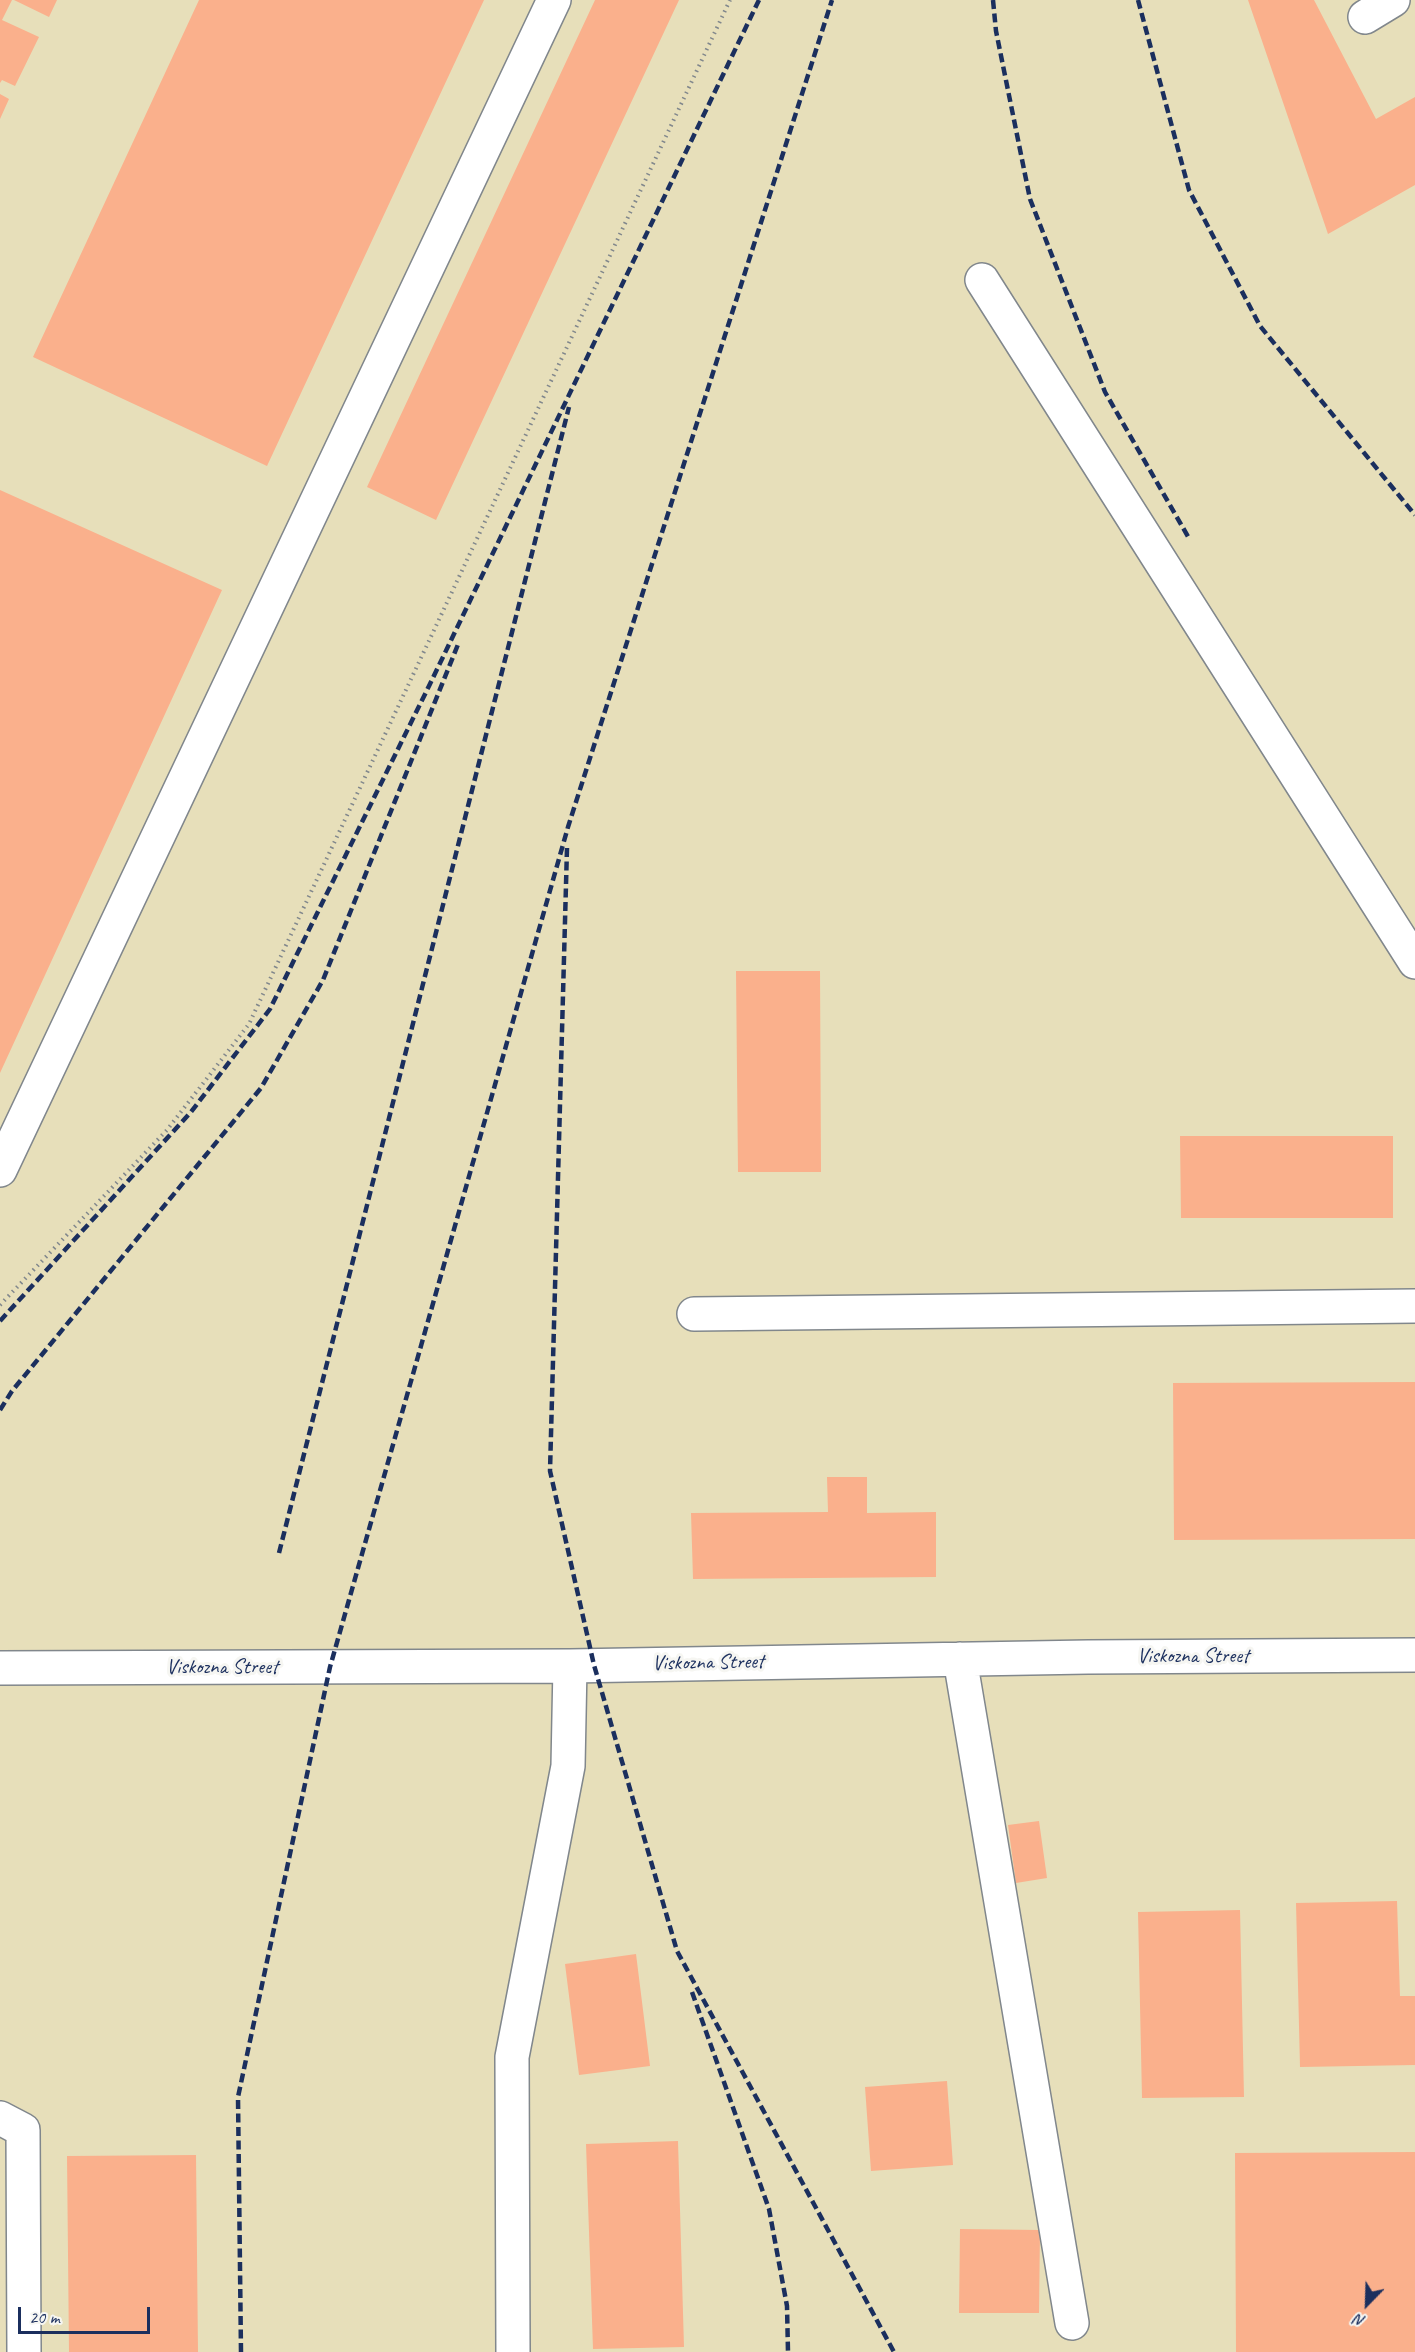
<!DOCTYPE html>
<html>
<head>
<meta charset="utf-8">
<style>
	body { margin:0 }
	#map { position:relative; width:1415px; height:2352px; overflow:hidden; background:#e7dfba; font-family:Caveat,sans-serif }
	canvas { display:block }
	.north { position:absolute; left:1337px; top:2274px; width:60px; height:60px; -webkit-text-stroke:4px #f6f6f2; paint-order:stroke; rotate:203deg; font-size:16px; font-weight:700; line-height:24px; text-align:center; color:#1b2f5e }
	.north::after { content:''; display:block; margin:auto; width:21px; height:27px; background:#1b2f5e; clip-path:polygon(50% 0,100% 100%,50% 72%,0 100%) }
	.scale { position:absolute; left:18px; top:2307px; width:132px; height:27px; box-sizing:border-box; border:3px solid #1b2f5e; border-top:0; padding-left:8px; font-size:18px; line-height:21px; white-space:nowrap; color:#1b2f5e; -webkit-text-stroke:4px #f6f6f2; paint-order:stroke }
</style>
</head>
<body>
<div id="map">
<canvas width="1415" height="2352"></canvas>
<div class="north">N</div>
<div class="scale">20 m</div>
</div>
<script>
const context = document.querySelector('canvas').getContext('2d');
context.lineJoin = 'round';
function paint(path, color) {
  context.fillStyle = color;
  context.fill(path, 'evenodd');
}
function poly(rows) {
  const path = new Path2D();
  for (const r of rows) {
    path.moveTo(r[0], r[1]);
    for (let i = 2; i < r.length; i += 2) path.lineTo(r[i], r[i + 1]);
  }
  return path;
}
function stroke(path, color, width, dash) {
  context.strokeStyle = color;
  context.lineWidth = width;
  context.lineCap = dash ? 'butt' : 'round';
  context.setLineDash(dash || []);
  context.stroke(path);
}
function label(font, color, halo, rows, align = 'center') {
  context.font = font + ' Caveat,sans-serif';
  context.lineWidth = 6;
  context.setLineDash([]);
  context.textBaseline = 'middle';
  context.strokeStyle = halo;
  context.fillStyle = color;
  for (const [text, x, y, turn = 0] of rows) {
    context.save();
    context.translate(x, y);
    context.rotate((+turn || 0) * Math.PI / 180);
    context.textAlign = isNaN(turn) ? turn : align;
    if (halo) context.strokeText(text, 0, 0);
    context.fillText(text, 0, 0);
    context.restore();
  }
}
const building = poly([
	[0,0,12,0,2,20,39,37,15,86,2,80,0,83],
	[14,0,57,0,49,17],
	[199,0,484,0,267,466,33,357],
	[595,0,679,0,436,520,367,487],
	[1248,0,1314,0,1376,119,1415,97,1415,185,1328,234],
	[0,94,9,99,0,119],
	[0,490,222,590,0,1073],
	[736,971,820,971,821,1172,738,1172],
	[1180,1136,1393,1136,1393,1218,1181,1218],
	[1415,1382,1415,1539,1174,1540,1173,1383],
	[827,1477,867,1477,867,1513,936,1512,936,1577,693,1579,691,1513,828,1512],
	[1039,1821,1047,1878,1016,1883,1008,1825],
	[1397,1901,1400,1996,1415,1996,1415,2065,1300,2067,1296,1903],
	[1240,1910,1244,2097,1142,2098,1138,1912],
	[636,1954,650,2066,579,2075,565,1964],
	[947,2081,953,2165,871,2171,865,2087],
	[678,2141,684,2347,593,2349,586,2144],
	[1415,2152,1415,2352,1236,2352,1235,2153],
	[196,2155,198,2352,69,2352,67,2156],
	[960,2229,1040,2230,1039,2313,959,2313]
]);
const path = poly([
	[0,1305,167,1130,249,1024,730,0]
]);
const minor = poly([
	[1365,17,1393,0],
	[982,280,1415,962],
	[0,1170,554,0],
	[694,1314,1415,1306],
	[960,1659,1072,2323],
	[0,1668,570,1666,1088,1657,1415,1655],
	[0,2118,23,2130,24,2352],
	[513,2352,512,2057,568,1766,570,1666]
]);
const rail = poly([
	[993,0,996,31,1030,199,1105,392,1190,540],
	[1138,0,1189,190,1260,326,1415,515],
	[567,848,550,1471,594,1665,677,1951,894,2352],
	[0,1321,191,1112,270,1009,429,686,759,0],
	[0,1410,12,1391,261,1088,323,980,459,642],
	[279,1553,569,407],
	[692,1992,769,2209,787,2306,788,2352],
	[241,2352,238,2097,330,1667,568,827,832,0]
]);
const streetNames = [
	["Viskozna Street",1193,1656],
	["Viskozna Street",708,1663,-1],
	["Viskozna Street",222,1667]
];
paint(building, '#fab08c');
stroke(minor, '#81878c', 36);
stroke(path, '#81878c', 4, [1.5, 4.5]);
stroke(minor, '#fff', 33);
stroke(rail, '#1b2f5e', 4.5, [9, 4.5]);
label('21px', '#1b2f5e', '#f6f6f2', streetNames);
</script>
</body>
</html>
